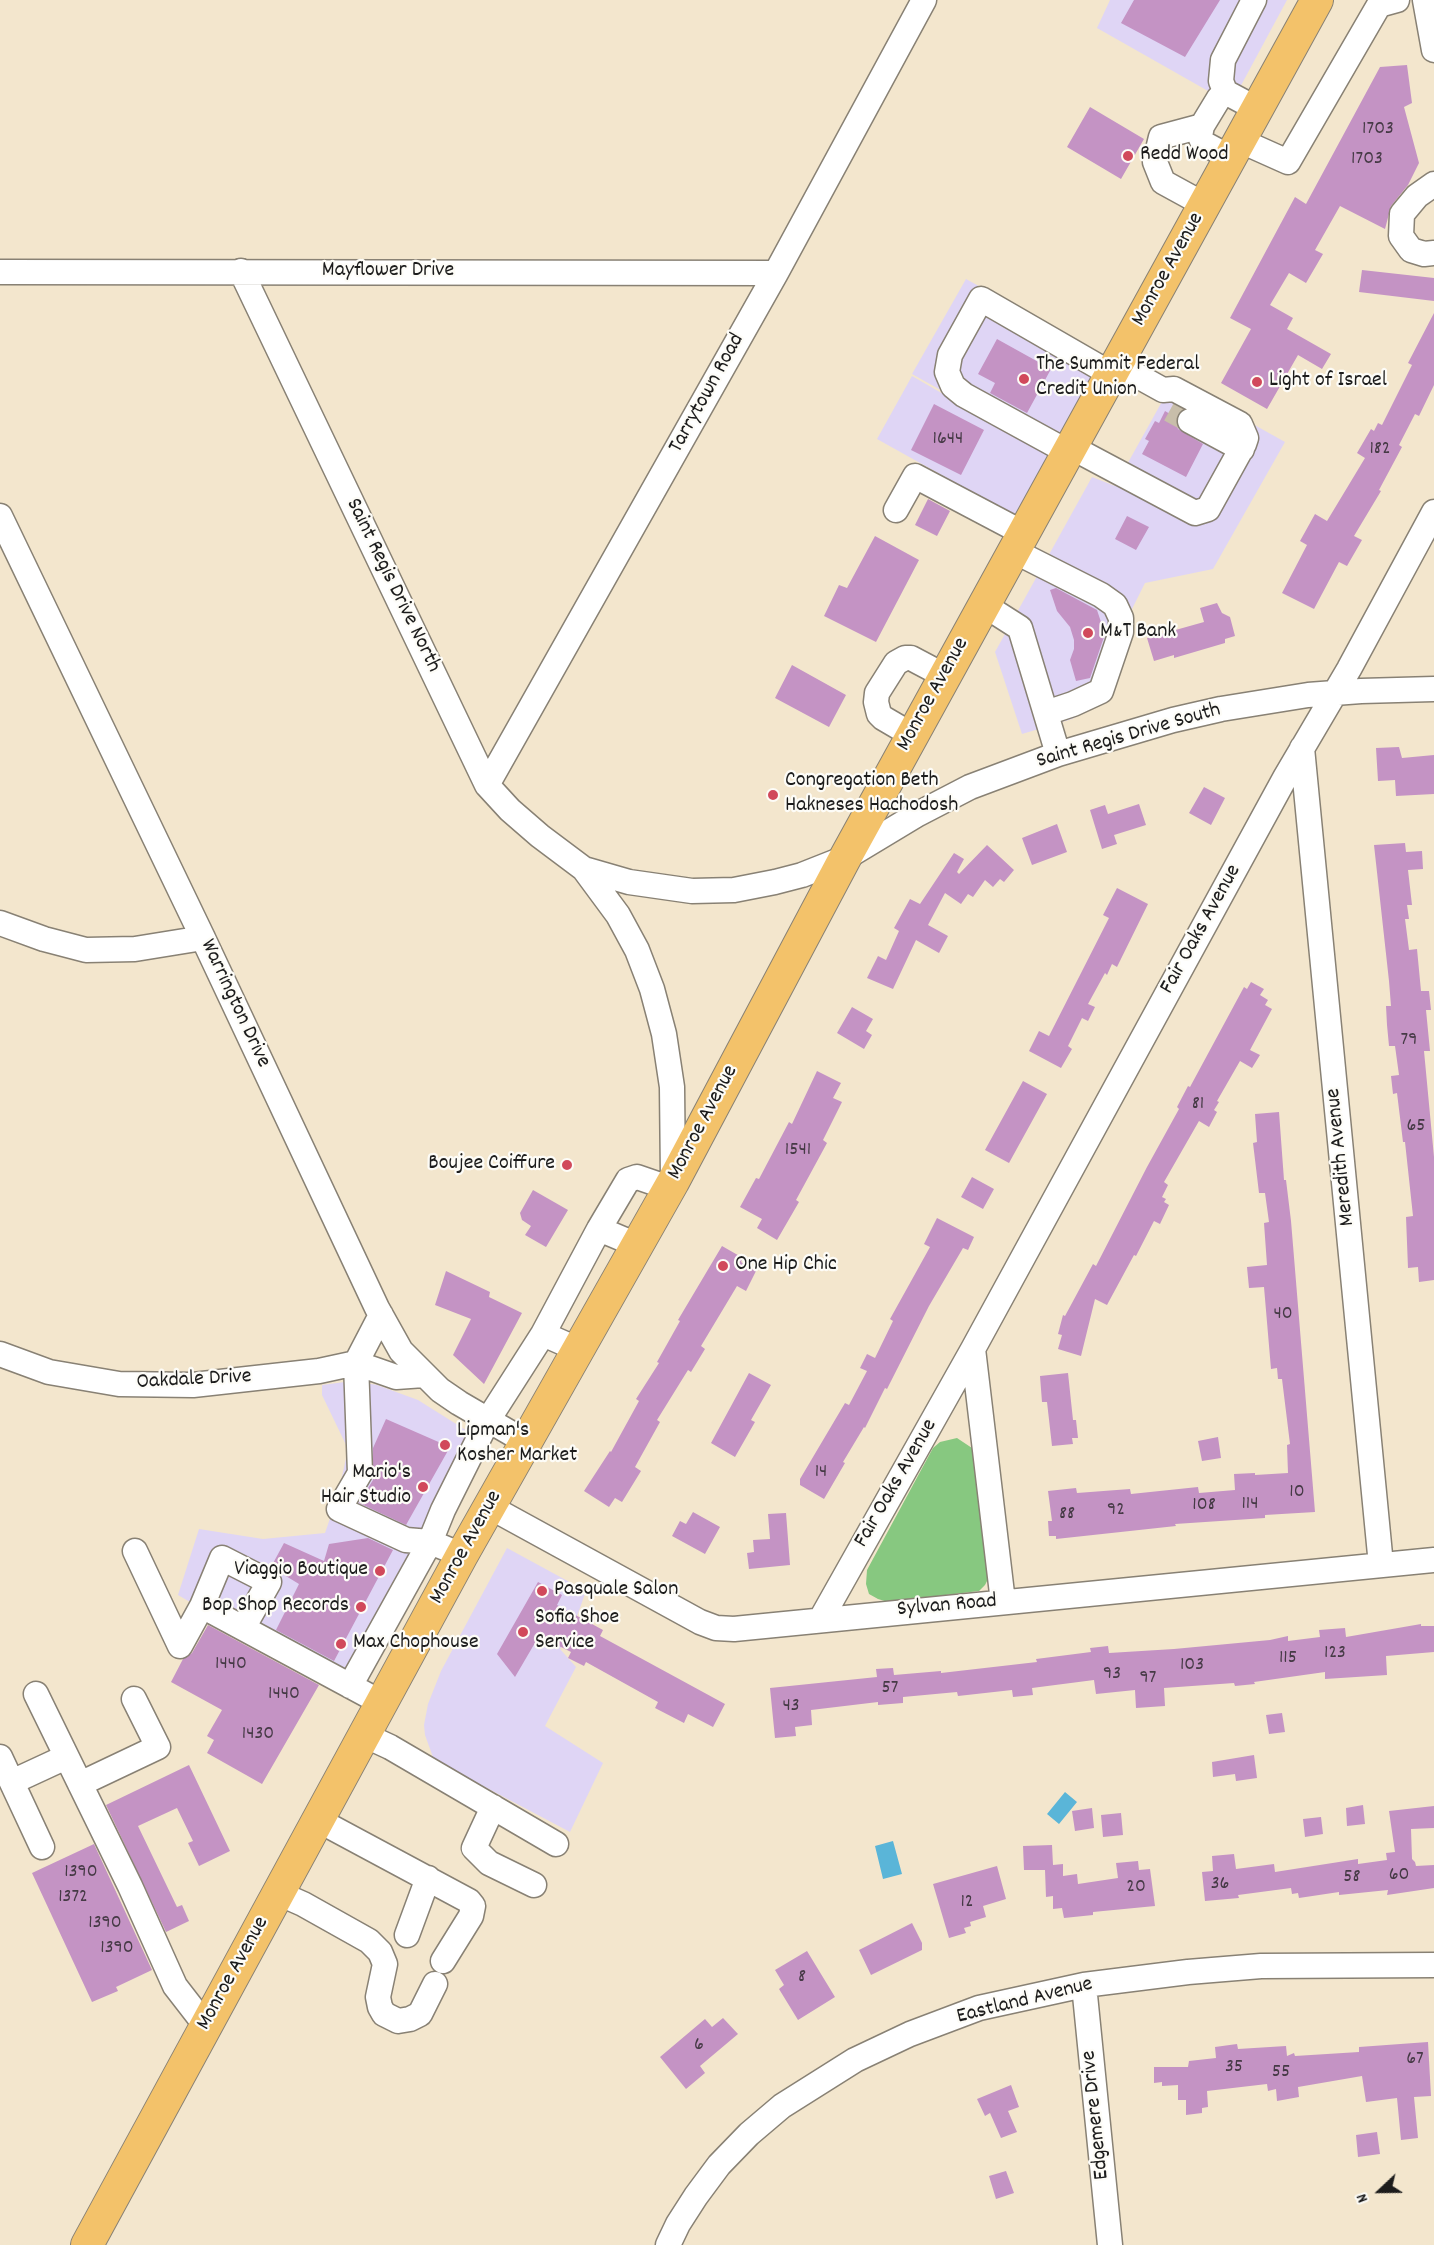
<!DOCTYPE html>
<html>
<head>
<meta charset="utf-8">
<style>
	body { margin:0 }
	#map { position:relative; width:1434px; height:2245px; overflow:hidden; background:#f3e6cd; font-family:Dekko,sans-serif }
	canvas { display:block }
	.north { position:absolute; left:1350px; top:2161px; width:60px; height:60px; -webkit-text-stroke:4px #fdfcf7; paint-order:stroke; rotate:248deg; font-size:16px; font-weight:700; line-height:24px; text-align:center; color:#1c1c1c }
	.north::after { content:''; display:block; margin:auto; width:21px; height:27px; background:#1c1c1c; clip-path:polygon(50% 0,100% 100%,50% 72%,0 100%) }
</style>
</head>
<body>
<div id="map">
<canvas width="1434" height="2245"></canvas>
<div class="north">N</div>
</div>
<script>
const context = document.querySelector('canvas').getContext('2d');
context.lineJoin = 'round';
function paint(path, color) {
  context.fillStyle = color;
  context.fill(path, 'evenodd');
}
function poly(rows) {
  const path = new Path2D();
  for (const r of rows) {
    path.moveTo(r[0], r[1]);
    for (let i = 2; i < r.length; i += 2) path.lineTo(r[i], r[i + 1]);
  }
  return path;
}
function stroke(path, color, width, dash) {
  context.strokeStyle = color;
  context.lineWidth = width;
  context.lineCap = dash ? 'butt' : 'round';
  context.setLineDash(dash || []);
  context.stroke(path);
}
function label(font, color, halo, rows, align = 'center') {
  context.font = font + ' Dekko,sans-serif';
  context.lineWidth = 4.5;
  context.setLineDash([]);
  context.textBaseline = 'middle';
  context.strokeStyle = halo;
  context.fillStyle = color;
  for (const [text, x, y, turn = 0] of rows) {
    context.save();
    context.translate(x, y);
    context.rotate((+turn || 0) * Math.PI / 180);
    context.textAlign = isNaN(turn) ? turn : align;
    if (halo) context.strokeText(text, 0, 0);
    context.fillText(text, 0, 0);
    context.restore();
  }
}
const built = poly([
	[1110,0,1287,0,1231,104,1097,28],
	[966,279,1103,354,1051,452,912,374],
	[912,376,1049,455,1015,516,877,439],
	[1174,380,1285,442,1213,569,1145,583,1130,613,1103,702,1072,719,1022,734,995,652,1092,477,1115,486],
	[352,1381,377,1385,418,1400,488,1444,354,1698,178,1595,199,1529,263,1539,325,1533,338,1495,348,1449,322,1395,322,1385],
	[507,1548,586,1591,576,1619,560,1649,576,1667,545,1726,603,1763,570,1832,434,1760,425,1735,424,1725,428,1704,441,1671]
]);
const green = poly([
	[957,1438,972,1448,973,1457,988,1579,985,1585,979,1591,888,1602,878,1599,869,1594,866,1584,867,1570,933,1448,940,1442]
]);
const water = poly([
	[1065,1792,1077,1802,1059,1824,1047,1814],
	[893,1841,902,1874,883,1879,875,1846]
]);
const building = poly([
	[1134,0,1220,0,1185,57,1121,23],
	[1407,65,1412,103,1404,107,1419,163,1408,185,1391,206,1385,229,1340,206,1315,250,1323,254,1306,283,1289,273,1270,305,1293,318,1287,329,1331,354,1322,369,1298,355,1267,409,1221,383,1251,329,1230,318,1295,197,1306,204,1380,67],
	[1090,107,1144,139,1121,179,1067,147],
	[1362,270,1434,278,1434,301,1359,292],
	[1434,313,1434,385,1419,416,1415,414,1399,445,1402,447,1379,490,1381,491,1354,536,1362,540,1347,566,1339,562,1314,609,1282,593,1307,545,1300,541,1315,514,1327,521,1365,458,1357,453,1371,429,1374,431,1378,423,1382,425,1412,365,1408,363],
	[997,339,1051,369,1027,413,990,393,995,383,978,374],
	[934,404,984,430,961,475,911,450],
	[1174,405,1182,409,1177,415,1176,421,1178,429,1203,444,1186,477,1142,454,1149,441,1145,439,1155,421,1159,423,1165,411,1170,414],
	[928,499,950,511,937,536,915,525],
	[1127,516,1149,527,1136,550,1115,539],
	[875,536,919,560,876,642,824,616,839,585,847,588],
	[1056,588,1097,610,1105,634,1090,678,1076,681,1070,660,1074,649,1074,640,1070,627,1057,611,1050,590],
	[1217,603,1222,613,1230,617,1235,636,1225,639,1225,643,1174,658,1174,655,1154,661,1147,638,1204,622,1200,608],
	[792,665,846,695,829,727,775,698],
	[1399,747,1402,758,1434,755,1434,794,1396,796,1395,780,1378,781,1376,748],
	[1204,787,1225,798,1211,825,1189,813],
	[1139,804,1146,825,1114,835,1117,844,1102,849,1090,810,1105,805,1108,814],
	[1057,824,1067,852,1032,865,1022,838],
	[1405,843,1406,852,1422,851,1423,869,1408,870,1412,905,1407,905,1409,919,1405,919,1409,950,1417,949,1421,991,1429,991,1431,1010,1426,1010,1430,1051,1424,1051,1434,1157,1434,1280,1419,1282,1418,1267,1408,1268,1406,1217,1413,1216,1405,1142,1403,1142,1397,1093,1393,1094,1391,1076,1399,1075,1395,1046,1389,1046,1387,1025,1386,1006,1391,1006,1389,981,1374,845],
	[987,845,1014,870,1004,882,1000,879,993,887,985,880,973,897,968,894,961,904,945,893,928,925,948,936,939,953,916,940,893,989,867,978,878,956,886,960,899,931,894,928,910,899,920,904,954,853,964,859,957,872,959,874],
	[1117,888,1148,904,1117,967,1112,964,1107,975,1105,973,1088,1004,1095,1007,1088,1021,1082,1018,1068,1046,1072,1049,1061,1068,1029,1051,1039,1031,1049,1036,1109,918,1103,915],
	[1251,982,1264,989,1260,995,1268,1000,1265,1005,1272,1009,1250,1050,1260,1055,1252,1068,1240,1061,1217,1101,1219,1102,1214,1110,1217,1112,1209,1127,1199,1121,1164,1182,1168,1185,1162,1197,1166,1199,1164,1202,1169,1205,1160,1224,1154,1221,1136,1256,1134,1255,1107,1305,1095,1299,1081,1356,1058,1349,1062,1335,1058,1334,1063,1315,1065,1316,1093,1264,1096,1266,1147,1167,1179,1109,1177,1107,1188,1086,1190,1087,1244,987,1247,989],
	[852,1007,873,1019,866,1031,872,1035,864,1049,837,1033],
	[817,1071,841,1083,833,1098,842,1102,823,1140,827,1143,796,1200,799,1202,777,1240,757,1228,762,1219,740,1207,756,1178,759,1179,789,1122,792,1124],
	[1023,1081,1047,1094,1009,1163,985,1150],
	[1279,1112,1284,1180,1286,1180,1291,1221,1315,1512,1265,1515,1265,1518,1175,1524,1176,1526,1056,1539,1056,1536,1049,1536,1048,1521,1052,1521,1048,1491,1076,1488,1077,1493,1130,1489,1131,1494,1198,1487,1199,1493,1235,1490,1234,1474,1255,1473,1255,1475,1288,1473,1287,1445,1290,1444,1282,1379,1278,1379,1277,1368,1271,1369,1264,1287,1249,1288,1247,1267,1267,1265,1264,1223,1269,1222,1265,1193,1259,1193,1253,1143,1257,1142,1255,1114],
	[972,1177,994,1189,983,1209,961,1197],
	[533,1190,568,1210,546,1247,525,1235,531,1226,522,1220,520,1213],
	[937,1218,974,1237,968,1250,963,1248,929,1306,887,1389,885,1388,865,1428,864,1427,843,1462,845,1463,824,1499,800,1485,800,1479,845,1403,849,1405,867,1371,860,1368,867,1354,875,1358,893,1321,890,1319,930,1247,924,1244],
	[722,1246,743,1258,741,1262,756,1271,746,1291,737,1286,701,1346,705,1349,691,1372,688,1370,657,1420,660,1422,635,1467,641,1471,622,1502,615,1498,609,1507,584,1491,610,1451,611,1452,639,1401,636,1399,659,1363,657,1362,680,1321,678,1320],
	[446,1271,490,1292,489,1297,522,1313,484,1384,453,1355,471,1319,435,1305],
	[749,1373,771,1385,751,1420,755,1422,735,1457,711,1443],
	[1068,1373,1073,1420,1076,1420,1078,1438,1072,1438,1073,1444,1052,1446,1047,1402,1042,1402,1040,1376],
	[386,1419,450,1447,406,1525,359,1503,373,1480,373,1448],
	[1218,1437,1221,1458,1202,1461,1198,1441],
	[693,1512,720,1527,705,1554,672,1536,680,1521,686,1524],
	[786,1513,790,1565,749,1569,747,1553,754,1552,753,1540,770,1539,768,1514],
	[368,1538,393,1550,334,1661,276,1630,299,1584,271,1567,284,1543,324,1561,329,1544],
	[538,1582,562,1595,557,1605,603,1630,600,1636,725,1704,713,1727,688,1714,684,1723,655,1708,658,1702,586,1662,584,1666,568,1658,571,1652,539,1636,515,1677,497,1654],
	[1421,1624,1421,1626,1434,1626,1434,1652,1386,1656,1387,1675,1325,1679,1325,1672,1254,1682,1255,1684,1235,1686,1234,1683,1164,1688,1165,1706,1136,1708,1135,1690,1096,1694,1094,1680,1032,1688,1033,1695,1013,1697,1012,1690,958,1696,957,1692,903,1697,903,1703,878,1705,878,1702,811,1710,812,1725,795,1727,796,1736,775,1738,770,1688,877,1677,876,1669,893,1668,894,1675,941,1671,941,1673,1037,1662,1036,1659,1091,1652,1090,1648,1108,1646,1109,1653,1174,1649,1270,1640,1288,1636,1288,1641,1320,1637,1319,1630,1345,1628,1346,1637],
	[208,1625,319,1685,262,1784,207,1753,214,1740,207,1736,222,1710,171,1682,183,1659,192,1653],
	[1282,1713,1285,1732,1269,1734,1266,1715],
	[1254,1755,1257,1778,1236,1781,1235,1774,1213,1777,1212,1762],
	[189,1765,230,1851,199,1866,188,1843,193,1841,177,1808,138,1826,177,1907,182,1905,189,1921,166,1932,106,1805],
	[1363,1805,1365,1824,1347,1826,1346,1808],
	[1434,1806,1434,1828,1411,1829,1412,1859,1415,1862,1416,1866,1434,1865,1434,1888,1387,1895,1388,1890,1339,1895,1339,1892,1299,1898,1298,1893,1292,1894,1291,1888,1238,1895,1239,1898,1205,1901,1202,1872,1213,1871,1212,1856,1234,1854,1236,1869,1274,1864,1275,1872,1358,1859,1358,1864,1387,1860,1386,1853,1395,1852,1389,1811],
	[1092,1808,1094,1828,1075,1831,1072,1811],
	[1121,1813,1123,1835,1103,1837,1101,1815],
	[1321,1817,1323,1834,1305,1837,1303,1819],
	[94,1844,152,1970,116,1987,118,1991,92,2002,32,1873],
	[1052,1845,1053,1865,1063,1864,1063,1876,1077,1874,1078,1884,1118,1878,1116,1863,1138,1861,1139,1870,1150,1869,1155,1906,1093,1912,1093,1915,1064,1918,1062,1908,1053,1909,1053,1896,1046,1897,1045,1870,1024,1870,1023,1846],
	[997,1866,1006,1899,983,1906,986,1917,970,1922,971,1926,964,1928,966,1933,949,1938,933,1884],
	[912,1923,922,1943,922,1950,871,1975,859,1950],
	[807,1951,835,1997,798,2020,779,1989,784,1985,775,1970],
	[723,2018,738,2034,700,2066,705,2073,686,2089,660,2057,705,2019,712,2027],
	[1428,2042,1431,2096,1414,2097,1418,2138,1401,2140,1397,2098,1366,2102,1362,2076,1298,2087,1299,2097,1277,2101,1276,2089,1268,2091,1267,2084,1207,2091,1208,2107,1202,2108,1202,2113,1186,2115,1186,2100,1178,2100,1178,2085,1162,2086,1162,2082,1154,2083,1154,2067,1188,2067,1189,2061,1216,2058,1215,2047,1237,2044,1238,2049,1286,2046,1287,2056,1294,2053,1295,2056,1359,2052,1359,2047],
	[1011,2085,1019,2107,1008,2111,1017,2132,1001,2138,990,2113,985,2116,977,2099],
	[1377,2132,1380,2154,1358,2157,1356,2135],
	[1006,2171,1014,2193,996,2199,989,2176]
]);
const minorTunnel = poly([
	[1170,410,1190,421]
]);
const minor = poly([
	[1425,0,1434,50],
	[1226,94,1221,81,1223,60,1254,0],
	[1202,126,1161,137,1155,162,1163,182,1205,205],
	[1241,141,1288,162,1379,5,1397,0],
	[1231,158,1203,143,1200,136,1202,126,1219,98,1223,95,1229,94,1257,109],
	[1434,184,1417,196,1402,214,1401,236,1411,250,1424,254,1434,253],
	[241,271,487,785,510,810,540,836,584,869,618,915,637,950,652,989,664,1034,672,1087,673,1179],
	[0,272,776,273],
	[1190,421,1242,449],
	[1071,447,1195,513,1208,509,1244,444,1246,438,1240,424,1174,389,1163,390,1116,364],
	[1068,452,964,395,953,386,947,372,950,355,981,299,1111,374],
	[896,510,915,476,1023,533],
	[0,516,203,938,377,1308,401,1351,440,1390,459,1403,526,1442],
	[1014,551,1101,595,1115,605,1121,618,1121,632,1101,691,1073,704,1046,713],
	[984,605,1020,628,1058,754],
	[912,735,883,718,879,714,876,702,877,693,896,663,905,658,911,658,945,676],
	[1302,748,1381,1565],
	[487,785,776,273,924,0],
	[584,869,629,882,692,891,734,890,775,882,802,875,845,858,918,814,970,787,1058,754,1173,720,1221,709,1308,695,1361,691,1434,689],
	[0,923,44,939,86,950,135,949,203,938],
	[599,1229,628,1180,637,1177,669,1188],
	[381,1315,356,1363,360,1473,339,1509,406,1540,430,1542,462,1555],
	[543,1334,599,1229,637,1245],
	[973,1349,1003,1602],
	[0,1354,49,1372,119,1384,193,1385,319,1371,356,1363,396,1377,424,1375],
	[490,1507,700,1622,716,1628,734,1629,1434,1560],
	[135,1551,180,1646,202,1606,382,1703],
	[202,1606,222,1558,269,1582,243,1628],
	[821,1619,973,1349,1286,776,1349,669,1434,512],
	[350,1686,430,1542,443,1510,488,1420,543,1334,577,1349],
	[36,1694,130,1886,175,1986,206,2026],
	[364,1735,390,1747,556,1844],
	[0,1757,42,1847],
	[12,1782,66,1757],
	[80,1784,158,1747,134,1699],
	[493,1807,474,1848,489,1863,534,1885],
	[318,1820,469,1901,473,1906,471,1916,443,1961],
	[278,1893,303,1904,369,1941,380,1952,385,1964,378,1997,380,2007,384,2014,398,2021,410,2019,420,2014,435,1984],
	[407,1935,428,1878],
	[1084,1985,1110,2245],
	[668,2245,678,2224,696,2196,719,2165,749,2134,782,2106,855,2060,910,2034,979,2008,1084,1985,1188,1972,1261,1966,1434,1965]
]);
const major = poly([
	[87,2245,462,1555,673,1182,845,858,1317,0]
]);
const markers = [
	[1128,156,6,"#d1495b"],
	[1024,379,6,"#d1495b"],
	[1257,382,6,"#d1495b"],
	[1088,633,6,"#d1495b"],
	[773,795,6,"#d1495b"],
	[567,1165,6,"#d1495b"],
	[723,1266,6,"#d1495b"],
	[445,1445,6,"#d1495b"],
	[423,1487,6,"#d1495b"],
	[380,1571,6,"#d1495b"],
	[542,1591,6,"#d1495b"],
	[361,1607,6,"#d1495b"],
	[523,1632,6,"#d1495b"],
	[341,1644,6,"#d1495b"]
];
const numberNames = [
	["1703",1378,130],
	["1703",1367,160],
	["1644",948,440],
	["182",1380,450],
	["79",1409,1041],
	["81",1198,1105],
	["65",1416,1127],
	["1541",798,1151],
	["40",1283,1315],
	["14",821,1473],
	["10",1297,1493],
	["114",1250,1505],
	["108",1204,1506],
	["92",1116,1511],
	["88",1067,1515],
	["123",1335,1654],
	["115",1288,1659],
	["1440",231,1665],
	["103",1192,1666],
	["93",1112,1675],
	["97",1148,1679],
	["57",890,1689],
	["1440",284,1695],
	["43",791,1707],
	["1430",258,1735],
	["1390",81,1873],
	["60",1399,1876],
	["58",1352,1878],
	["36",1220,1885],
	["20",1136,1888],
	["1372",73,1898],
	["12",967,1903],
	["1390",105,1924],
	["1390",117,1949],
	["8",802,1978],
	["6",699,2046],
	["67",1415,2060],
	["35",1234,2068],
	["55",1281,2073]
];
const poiNames = [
	["Redd Wood",1140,156],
	["The Summit Federal",1036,366],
	["Credit Union",1036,391],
	["Light of Israel",1269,382],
	["M&T Bank",1100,633],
	["Congregation Beth",785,782],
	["Hakneses Hachodosh",785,807],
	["Boujee Coiffure",555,1165,"right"],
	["One Hip Chic",735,1266],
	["Lipman's",457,1432],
	["Kosher Market",457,1457],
	["Mario's",411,1474,"right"],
	["Hair Studio",411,1499,"right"],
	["Viaggio Boutique",368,1571,"right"],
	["Pasquale Salon",554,1591],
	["Bop Shop Records",349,1607,"right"],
	["Sofia Shoe",535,1619],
	["Service",535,1644],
	["Max Chophouse",353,1644]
];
const streetNames = [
	["Monroe Avenue",1169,270,-61],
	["Mayflower Drive",388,272],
	["Tarrytown Road",708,394,-61],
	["Saint Regis Drive North",392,586,64],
	["Monroe Avenue",934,695,-61],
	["Saint Regis Drive South",1129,737,-16],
	["Fair Oaks Avenue",1202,930,-61],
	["Warrington Drive",234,1004,65],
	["Monroe Avenue",704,1123,-62],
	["Meredith Avenue",1342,1157,-96],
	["Oakdale Drive",194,1381,-3],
	["Fair Oaks Avenue",897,1484,-60],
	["Monroe Avenue",467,1548,-61],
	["Sylvan Road",947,1607,-5],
	["Monroe Avenue",234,1974,-61],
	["Eastland Avenue",1025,2002,-14],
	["Edgemere Drive",1097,2115,-96]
];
paint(built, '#dfd5f5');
paint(green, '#87c880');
paint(water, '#5ab5d8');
paint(building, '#c493c4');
stroke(minorTunnel, '#c8beaa', 24, [24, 12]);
stroke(minor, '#888174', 27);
stroke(major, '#888174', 34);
stroke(minor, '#fff', 24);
stroke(major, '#f3c26a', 32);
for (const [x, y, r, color] of markers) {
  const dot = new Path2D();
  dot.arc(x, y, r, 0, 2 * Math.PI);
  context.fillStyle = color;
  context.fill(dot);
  stroke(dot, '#fdfcf7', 2);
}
label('20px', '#463a46', null, numberNames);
label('22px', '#1c1c1c', '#fdfcf7', poiNames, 'left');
label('22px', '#1c1c1c', '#fdfcf7', streetNames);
</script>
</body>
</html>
